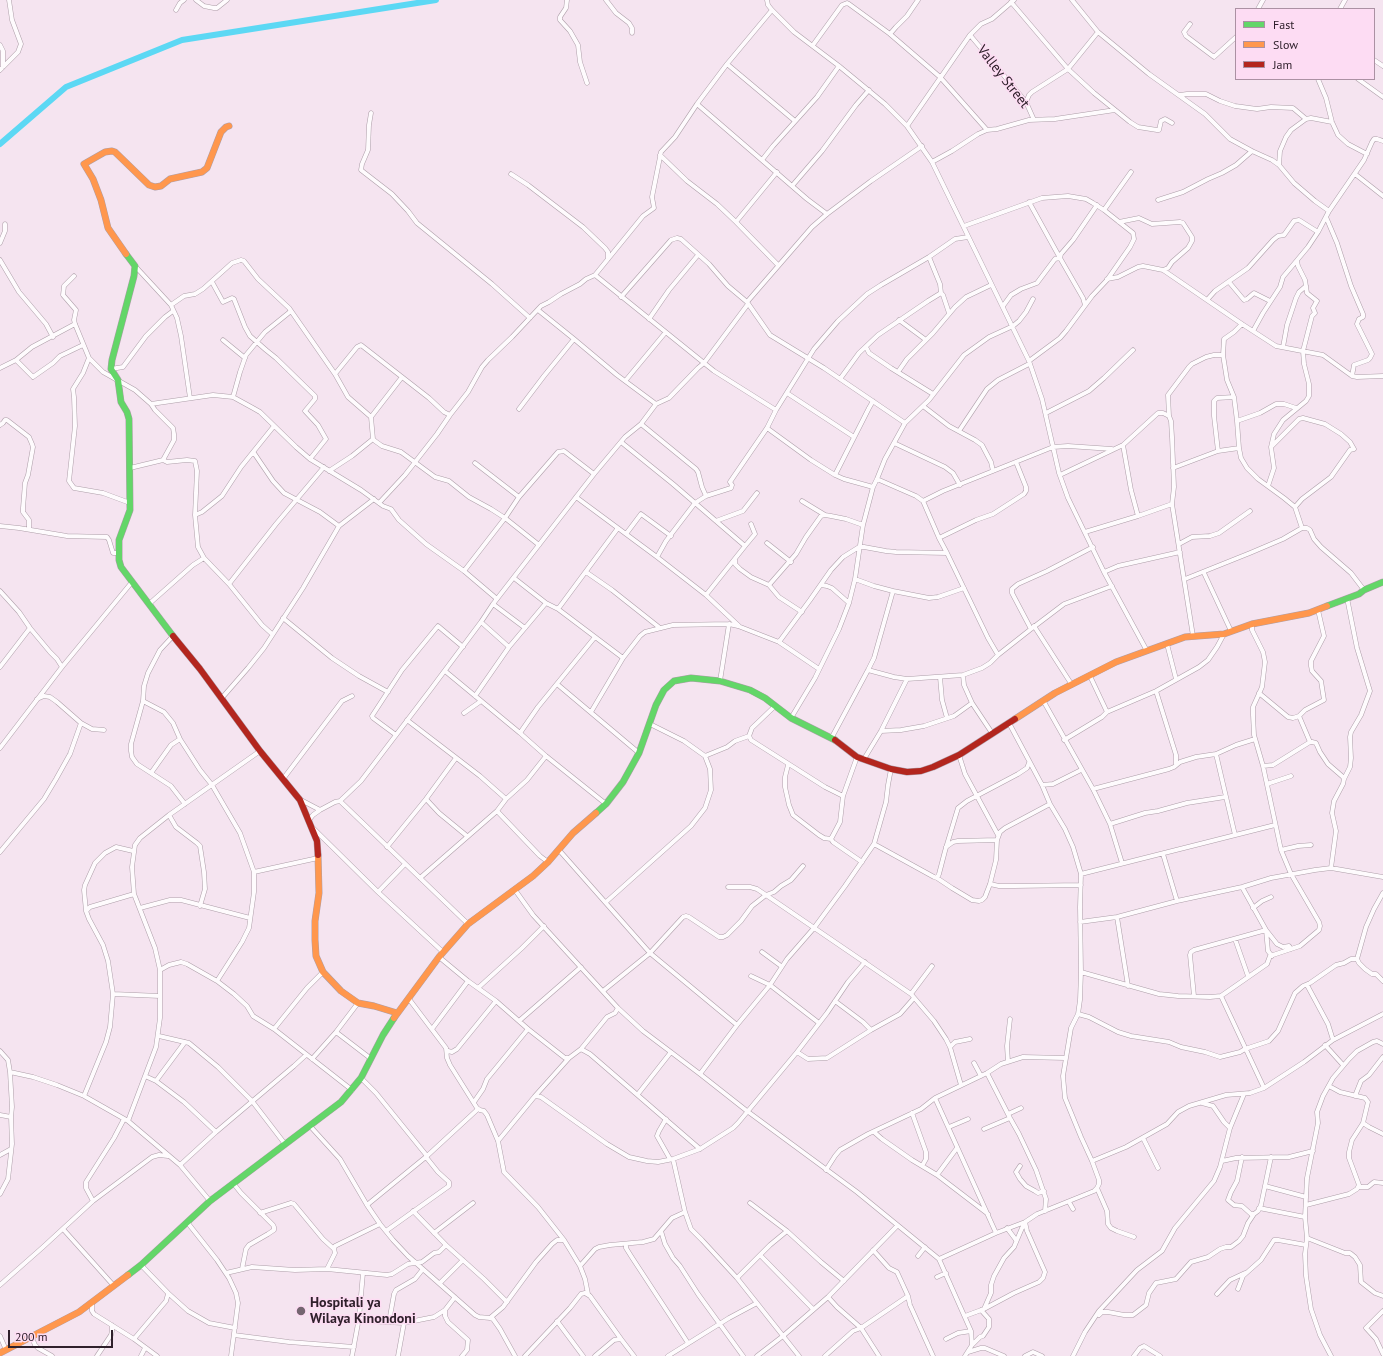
<!DOCTYPE html>
<html>
<head>
<meta charset="utf-8">
<style>
	body { margin:0 }
	#map { position:relative; width:1383px; height:1356px; overflow:hidden; background:#f5e4f0; font-family:"PT Sans",sans-serif }
	canvas { display:block }
	.legend { position:absolute; left:1235px; top:8px; width:140px; height:72px; box-sizing:border-box; background:#fddcf3; border:1px solid #ab91a3; margin:0; padding:5px 7px; list-style:none; font-size:12px; color:#2f202b }
	.legend li { display:flex; align-items:center; gap:8px; height:20px }
	.legend b { width:20px; border:1px solid #ab91a3 }
	.scale { position:absolute; left:8px; top:1330px; width:105px; height:18px; box-sizing:border-box; border:2px solid #2f202b; border-top:0; padding-left:5px; font-size:12px; line-height:14px; white-space:nowrap; color:#2f202b; -webkit-text-stroke:3px #fddcf3; paint-order:stroke }
</style>
</head>
<body>
<div id="map">
<canvas width="1383" height="1356"></canvas>
<ul class="legend">
<li><b style="height:5px;background:#63d668"></b>Fast</li>
<li><b style="height:5px;background:#ff974d"></b>Slow</li>
<li><b style="height:5px;background:#b3261e"></b>Jam</li>
</ul>
<div class="scale">200 m</div>
</div>
<script>
const context = document.querySelector('canvas').getContext('2d');
context.lineJoin = 'round';
function poly(rows) {
  const path = new Path2D();
  for (const r of rows) {
    path.moveTo(r[0], r[1]);
    for (let i = 2; i < r.length; i += 2) path.lineTo(r[i], r[i + 1]);
  }
  return path;
}
function stroke(path, color, width, dash) {
  context.strokeStyle = color;
  context.lineWidth = width;
  context.lineCap = dash ? 'butt' : 'round';
  context.setLineDash(dash || []);
  context.stroke(path);
}
function label(font, color, halo, rows, align = 'center') {
  context.font = font + ' "PT Sans",sans-serif';
  context.lineWidth = 3;
  context.setLineDash([]);
  context.textBaseline = 'middle';
  context.strokeStyle = halo;
  context.fillStyle = color;
  for (const [text, x, y, turn = 0] of rows) {
    context.save();
    context.translate(x, y);
    context.rotate((+turn || 0) * Math.PI / 180);
    context.textAlign = isNaN(turn) ? turn : align;
    if (halo) context.strokeText(text, 0, 0);
    context.fillText(text, 0, 0);
    context.restore();
  }
}
const river = poly([
	[0,144,66,87,182,40,436,0]
]);
const street = poly([
	[196,0,204,6,214,8,217,8,227,0],
	[567,0,566,8,560,17,560,20,570,31,578,45,580,62,587,83],
	[606,0,616,13,629,23,632,28,632,33],
	[767,0,768,5,772,10,794,32,839,66,885,104,907,126,932,162,1029,361,1042,399,1059,473,1068,498,1104,572,1147,651],
	[1072,0,1098,32,1149,74,1205,114,1230,139,1252,151,1272,160,1279,165,1294,183,1315,201,1329,211],
	[1011,2,1068,69,1094,93,1130,122,1138,127,1157,130,1159,130,1161,121,1165,119,1172,123],
	[1258,9,1263,0],
	[1340,9,1345,0],
	[176,10,180,3,184,0],
	[1190,24,1184,32,1186,36,1214,57,1236,37],
	[890,34,896,27,907,16,918,0],
	[970,35,1026,102,1034,120],
	[0,45,3,51,3,67],
	[813,45,842,5,847,3,849,4,890,34,940,77,987,130],
	[1374,60,1383,66],
	[727,64,795,121],
	[0,70,18,52,21,44,12,20,9,0],
	[1318,79,1326,98,1332,122,1338,135,1348,144,1367,154],
	[1358,79,1383,97],
	[1180,95,1187,94,1206,94,1220,101,1235,106,1257,109,1271,107,1293,108,1306,119],
	[1026,102,1029,95,1032,92,1068,69,1098,32],
	[697,104,807,199,827,214],
	[371,113,369,125,368,150,362,164,361,170,392,194,408,211,417,223,492,284,530,318],
	[907,126,970,35,981,24,992,19,1014,0],
	[660,155,687,181,717,204,736,222],
	[762,160,773,146,817,97,839,66],
	[932,162,952,151,978,134,987,130,997,129,1029,120,1055,119,1115,110],
	[1279,165,1280,151,1286,137,1291,130,1306,119,1311,118,1332,122],
	[777,172,736,222,778,265],
	[511,174,528,185,583,227,605,248,608,252,608,259],
	[1355,174,1383,196],
	[792,186,822,151,856,105,869,90],
	[1158,200,1183,192,1208,179,1222,173,1236,165,1252,151],
	[1104,210,1131,172],
	[1326,217,1337,243,1351,286,1363,314,1363,317,1359,319,1357,324,1372,354,1370,358,1368,360,1354,365,1352,376],
	[1119,222,1139,218,1152,224,1180,222,1183,223,1192,237,1192,241,1188,248,1172,262,1168,268,1163,270],
	[964,226,1042,198,1068,196,1086,199,1093,203,1104,210,1133,233,1134,239,1130,247,1107,280,1092,296,1066,331,1060,338,1029,361],
	[0,243,5,231,5,224],
	[929,257,940,284,941,293],
	[0,260,19,292,46,324,53,337],
	[135,266,171,305,177,318,181,336,190,398],
	[595,275,714,371,776,410],
	[74,276,64,286,63,295,76,310,74,320,75,324,89,358,103,372,135,390,151,404,213,395,233,397,253,408,260,412,296,447,310,459,361,490,383,506,391,509,399,520,426,544,464,571,497,599],
	[1107,279,1118,277,1138,267,1143,266,1163,270,1242,324,1276,346,1323,355,1352,376,1357,377,1383,376],
	[212,282,223,302,232,298,234,299,245,327,250,336,266,350,276,358,315,396,315,399,305,411,318,425,326,439,310,459],
	[1229,282,1244,300,1247,299,1254,293,1270,301],
	[621,297,671,240,677,238,681,239,709,264,728,286,747,302,770,335,824,368,905,423],
	[1207,300,1215,291,1248,268,1273,240,1278,236,1284,235,1294,221,1299,220,1318,232],
	[747,302,812,227,827,214,871,181,922,146],
	[171,305,184,296,195,294,203,289,232,263,241,260,244,261,258,279,289,308,335,374,348,397,371,417,373,439,375,441,382,446,401,452,435,477,449,481,469,497,491,509,505,518,539,545],
	[1085,305,1083,298,1060,258,1061,254,1073,240,1097,205],
	[1003,306,1011,295,1021,289,1037,283,1055,259,1060,258,1029,202],
	[538,310,574,339,617,375,656,404,669,398,698,368,704,363,748,304],
	[649,319,669,290,698,255],
	[899,320,926,340],
	[1242,324,1234,332,1224,339,1223,355,1227,380,1234,397,1237,421,1239,448,1241,458,1247,468,1258,479,1284,498,1295,507,1302,528],
	[1253,331,1263,313,1280,287,1283,277,1308,247,1318,232,1329,211,1364,160,1372,142,1374,139,1377,139,1383,141],
	[223,340,245,358],
	[866,347,869,353,891,368,933,394],
	[1283,347,1287,325,1296,298,1299,292,1306,286],
	[89,358,83,373,73,389,74,397,75,426,69,481,74,488,103,493,130,503],
	[16,360,32,376],
	[0,368,16,360,32,347,75,324],
	[111,369,123,367,146,336,165,317,173,311],
	[898,372,907,359,933,333,955,307,966,297,991,285],
	[335,374,357,347,361,345,429,398,444,412,450,415],
	[33,377,53,363,60,356,83,345],
	[840,379,859,353,878,335,928,301,941,293,943,295,949,313],
	[626,380,665,333],
	[787,393,854,437],
	[233,397,240,372,246,355,265,332,291,311],
	[923,406,949,426,975,440,982,445,991,462,993,471],
	[519,409,544,376,574,339],
	[1046,413,1089,391,1104,378,1133,350],
	[1169,416,1168,395,1189,367,1192,364,1206,357,1214,355,1223,355],
	[371,417,402,377],
	[1237,421,1260,413,1276,404,1284,404,1296,408],
	[641,424,696,469,698,472,702,487,706,496],
	[0,425,3,423,5,420,7,420,29,437,32,444,33,447,28,475,25,483,23,508,23,512,29,520,29,529],
	[767,428,811,460,835,475,844,479,873,487],
	[959,431,987,389,998,380,1029,364],
	[621,442,673,484,745,546,706,595],
	[894,443,945,467,953,473,960,485],
	[1123,445,1131,490,1138,516,1172,504],
	[1272,446,1299,419,1303,418,1325,424,1341,434,1350,442,1354,449,1350,450,1331,477,1302,499,1295,507],
	[1218,451,1214,416,1214,401,1217,398,1234,397],
	[254,453,273,481,284,493,320,512,339,526],
	[163,460,167,462,187,460,195,461,197,471,195,515,198,547,204,558,229,584,262,625,272,634],
	[475,463,519,497],
	[130,468,163,460,174,440,174,434,173,428,155,410,151,404],
	[1173,468,1218,451,1239,448],
	[329,471,352,456,373,439],
	[835,475,869,408,873,401],
	[1060,475,1123,445,1158,413,1163,413,1169,416,1171,421,1172,437,1174,487,1172,504,1193,636],
	[877,479,916,496,923,501,939,538,947,553,988,638,998,655],
	[1268,486,1274,468,1271,447,1274,434,1283,420,1306,401,1309,396,1309,384,1304,364,1303,351,1312,316,1315,313,1313,308,1317,301,1307,293,1305,280,1298,266,1297,261],
	[576,497,657,557,706,595,739,626],
	[802,501,825,515],
	[923,501,943,491,1053,447,1068,446,1112,449],
	[379,503,405,475,437,434,450,415,468,392,482,367,488,360,512,337,541,306,549,302,561,294,580,284,586,279,595,275,643,216,654,208,652,197,661,152,675,137,697,104,727,64,772,10],
	[195,515,202,512,222,496,241,467,274,426],
	[716,521,743,511,757,493],
	[0,526,19,528,67,536,107,537,109,540,113,553,118,553],
	[1085,532,1138,516],
	[626,534,641,514,671,536],
	[939,538,976,520,993,514,1024,494,1026,491,1026,487,1016,462],
	[767,543,791,562],
	[1179,544,1192,537,1210,536,1219,533,1250,511],
	[745,546,755,534,751,524],
	[657,557,666,541,695,503,706,496,731,488,732,485,730,482,767,428,776,410,814,349,838,321,867,294,881,285,929,257,955,239,968,237],
	[735,560,735,564,740,569,751,577,769,585,779,597,802,612],
	[464,571,505,518,519,497,558,452,564,451,594,474],
	[586,572,612,590,660,628],
	[1104,572,1118,566,1180,552],
	[1204,573,1231,631],
	[514,578,546,603,558,609,623,658],
	[855,579,874,586,893,591,929,598,938,597,964,588],
	[1185,579,1250,553,1283,539,1302,528,1307,528,1310,530,1314,539,1321,547,1351,573,1364,590],
	[229,584,276,524,324,467],
	[769,585,796,554,806,537,821,516,825,515,831,516,846,519,863,525],
	[821,585,827,586,832,588,849,603],
	[0,591,19,612,30,628,50,652,57,659,62,667],
	[149,604,193,565,204,558],
	[493,604,525,628],
	[558,609,618,528],
	[283,618,332,658,359,676,388,692],
	[481,622,509,647],
	[1034,626,1072,685],
	[1031,629,1012,593,1012,589,1018,584,1047,571,1093,547],
	[173,636,160,650,148,673,144,686,143,701,131,744,131,751,132,757,137,764,171,786,185,804],
	[779,642,810,600,831,570,843,557,859,547,864,547,886,551,896,552,947,553],
	[1167,644,1176,679],
	[0,667,30,628],
	[868,670,894,677,907,679,963,675,982,668,990,663,998,655,1031,629,1064,604,1112,586],
	[445,671,520,733,546,756,606,804],
	[963,675,964,685,972,703,992,733],
	[1090,676,1107,712],
	[940,677,942,700,947,718],
	[720,681,729,624],
	[557,684,639,753],
	[1156,691,1176,755,1176,764],
	[1259,693,1288,717,1293,718,1299,716],
	[475,696,509,647,546,603],
	[37,699,44,696,50,697,57,702,81,723,92,729,104,730],
	[221,699,248,668,264,648,303,588,339,526,374,499],
	[143,701,164,712,173,723,180,739,200,770,212,785,240,833,254,872,254,892,249,928,242,942,217,981,234,994,247,1006,253,1016,274,1029,352,1090],
	[1044,702,1093,789,1110,824,1122,863],
	[775,706,752,728,749,736,751,740,825,787,843,796],
	[591,712,623,658,640,636,645,632,673,625,729,624,738,626,779,642,819,669],
	[464,713,481,701],
	[791,718,815,678,839,629,849,603,855,579,863,525,873,487,877,479,885,459,905,423,929,400,964,355,989,337,1013,326,1019,321,1026,312,1033,299],
	[407,720,480,776,506,799],
	[881,731,901,730,924,726,954,716,972,703],
	[520,733,538,707,595,637],
	[396,735,373,718,372,716,402,670,438,626,463,647],
	[832,737,868,670,874,658,893,591],
	[1064,740,1102,717,1107,712,1156,691,1199,667,1208,660,1217,647,1224,634],
	[1310,742,1299,716,1305,710,1324,700,1321,681,1312,671,1311,666,1311,661,1324,636,1318,610],
	[0,748,62,667,132,582],
	[1216,754,1235,835],
	[959,755,965,774,998,835],
	[705,756,727,747,735,741,749,736],
	[857,757,843,796,840,822,831,839,833,842,862,862],
	[864,759,881,731,907,679],
	[788,765,785,777,785,787,789,805,793,815,819,835,824,838,831,839],
	[1263,766,1273,765,1310,742,1312,742,1316,743,1320,752,1328,764,1343,777,1344,779,1343,784,1334,801,1332,813,1336,831,1331,868],
	[151,773,171,745,180,739],
	[283,779,342,701,352,696],
	[1344,779,1350,767,1351,758,1350,737,1351,732,1361,715,1370,691,1357,648,1347,598],
	[1267,784,1291,776],
	[1042,785,1053,784,1081,770],
	[1093,789,1169,769,1174,767,1180,762,1196,757,1216,754,1236,745,1255,739],
	[426,799,439,813,467,836],
	[301,800,320,810],
	[340,801,468,924],
	[497,811,540,856,548,862],
	[169,815,176,827,197,843,200,846,204,872,205,889,200,906],
	[309,820,313,815,320,810,335,802,340,801,361,781,431,689,481,622,493,604,594,474,625,437,641,424,656,404],
	[1110,824,1145,813,1158,811,1187,803,1225,797],
	[313,828,378,892,443,952],
	[874,844,934,877,937,878,939,874,945,851,958,808,967,801,1018,774,1027,768,1029,763],
	[387,847,426,799,456,758],
	[946,847,953,842,958,841,997,840],
	[559,850,650,953,737,1025],
	[1281,850,1298,846,1311,845],
	[0,852,44,799,56,779,70,754,81,723],
	[1163,854,1177,901],
	[254,872,318,858],
	[1081,874,1275,825],
	[420,878,497,811,506,799,527,780,546,756],
	[937,878,952,888,972,900,979,901,982,900,985,897,990,884,996,860,997,840,1000,832,1005,828,1050,804],
	[990,884,999,886,1014,886,1081,885],
	[728,887,750,887,757,889,766,895,774,892,781,886,791,880,803,866],
	[515,890,533,915,618,1008,643,1031,700,1074,747,1111,857,1192,939,1259,971,1331,972,1345,965,1356],
	[378,892,405,864],
	[606,902,691,826,705,808,711,790,710,769,705,756,684,741,650,724],
	[140,908,170,900,181,900,250,918],
	[1253,908,1262,901,1271,897],
	[86,911,84,890,85,885,95,863,105,853,116,847,133,851],
	[1117,917,1128,986],
	[1080,922,1117,917,1177,901,1242,887,1271,878,1315,870,1331,868,1383,877],
	[1235,939,1248,976],
	[762,952,781,966],
	[1272,956,1268,951,1266,930,1277,944,1283,947,1289,946,1291,949],
	[439,957,468,981,496,1001,528,1029,565,1058,569,1058,581,1049,607,1017,615,1013,618,1008],
	[1357,959,1366,927,1374,909,1383,893],
	[160,970,169,965,181,962,187,964,217,981],
	[1081,972,1159,994,1178,996,1210,997,1221,996,1267,964,1270,956,1300,946,1319,930,1320,926,1319,922,1291,874,1281,850,1263,766,1254,735,1253,715,1253,707,1262,687,1265,662,1263,652,1252,630,1252,624],
	[751,976,770,985,819,1023],
	[1307,985,1328,1024,1333,1040],
	[478,988,522,948,544,926],
	[603,991,650,953,683,917,686,916,689,917,719,937,723,937,727,935,741,921,752,906,766,895,911,994,934,1021,946,1039,950,1047,961,1085],
	[113,994,160,996],
	[911,994,932,966],
	[1194,996,1190,955,1191,952,1194,950,1266,930,1242,887],
	[1221,996,1264,1088],
	[409,999,446,1048,447,1058,450,1065,477,1108,480,1110,484,1111,487,1115,498,1141,504,1172,538,1207,564,1240,580,1266,585,1279,588,1294],
	[835,1001,863,1022,871,1030],
	[1078,1014,1089,1017,1118,1032,1131,1036,1169,1042,1181,1047,1205,1052,1220,1057,1240,1052,1245,1049,1269,1041,1278,1031,1295,993,1303,986,1310,983,1336,965,1344,963,1351,959,1357,959,1359,963,1365,969,1372,974,1376,974,1383,981],
	[519,1021,581,967],
	[274,1029,307,988,323,972],
	[432,1029,468,981],
	[336,1032,370,1058],
	[159,1036,189,1043,218,1067,252,1101,285,1144],
	[1325,1045,1343,1065],
	[950,1047,955,1042,970,1039],
	[581,1049,590,1054,700,1149],
	[0,1051,8,1060,10,1072,33,1077,57,1085,84,1096,128,1121,180,1165,210,1201],
	[448,1051,452,1052,457,1049,496,1001],
	[797,1052,808,1059,827,1058,871,1030,900,1014,914,998],
	[312,1059,336,1032,358,1003],
	[1008,1062,1007,1046,1010,1019],
	[974,1063,981,1076],
	[987,1073,1010,1118,1019,1134,1036,1170,1046,1199,1045,1211],
	[700,1074,737,1025,770,985,787,959,814,928,845,886,874,844,886,802,888,785,891,769],
	[145,1076,156,1081,184,1102,216,1132],
	[361,1078,376,1093,427,1156],
	[156,1081,185,1042],
	[638,1094,671,1052],
	[84,1096,106,1042,110,1027,113,994,108,961,103,945,89,919,86,911,90,907,134,894],
	[535,1096,569,1058],
	[1355,1096,1361,1081,1369,1075,1383,1057],
	[935,1098,996,1233],
	[474,1102,483,1089,487,1079,528,1029],
	[1202,1103,1213,1106,1224,1122,1230,1128],
	[912,1113,926,1152,926,1159,922,1166],
	[1008,1114,1021,1108],
	[0,1115,11,1117],
	[666,1119,659,1131,657,1136,670,1159],
	[128,1121,156,1047,160,1018,160,970,155,948,134,894,132,867,135,845,140,838,169,815,260,751],
	[1363,1123,1369,1127,1383,1134],
	[310,1126,340,1159,367,1205,380,1224,393,1240,408,1256,475,1315,479,1317,490,1318,493,1319,500,1329,515,1356],
	[949,1127,968,1119],
	[984,1129,1010,1118],
	[874,1132,882,1139,912,1160,937,1175,988,1214],
	[1143,1138,1158,1168],
	[498,1141,535,1096,541,1097,607,1144,629,1157,647,1161,658,1162,673,1159,700,1149,733,1128,738,1123,797,1052,827,1013,848,982,865,962],
	[0,1155,11,1149],
	[1242,1157,1237,1181,1231,1192,1228,1200,1234,1205,1242,1206,1251,1214,1254,1214],
	[673,1159,685,1212,691,1229,702,1240,737,1278,799,1356],
	[1092,1161,1126,1147,1167,1124,1178,1112,1189,1106,1226,1095,1250,1093,1264,1088,1304,1062,1333,1040,1383,1014],
	[1222,1161,1236,1158,1289,1157,1313,1151],
	[180,1165,216,1132,294,1066,306,1055],
	[1020,1166,1016,1172,1020,1179,1026,1186,1035,1191,1038,1193,1044,1191],
	[826,1170,835,1156,840,1150,868,1134,921,1109,935,1098,987,1073,1001,1064,1023,1057,1065,1058],
	[937,1175,957,1148],
	[233,1183,241,1193,273,1225,274,1227,274,1230,268,1234,249,1245,246,1249,242,1269],
	[1265,1186,1306,1197],
	[1359,1187,1368,1187,1374,1182,1383,1183],
	[1097,1188,1107,1211,1108,1224,1111,1228,1117,1231,1134,1237],
	[0,1194,8,1179,12,1144,11,1117,12,1107,10,1072],
	[93,1201,86,1188,86,1182,114,1138,124,1119],
	[1069,1202,1073,1209],
	[750,1203,787,1231,821,1262,844,1281],
	[367,1205,427,1156,478,1109],
	[1306,1205,1349,1194,1357,1189,1359,1185,1349,1158,1349,1152,1352,1140,1363,1123,1368,1102,1365,1098,1340,1092,1329,1086],
	[1259,1208,1305,1217],
	[413,1211,446,1245,484,1279,507,1302],
	[260,1213,291,1203,294,1204,323,1239,334,1249],
	[187,1222,217,1260,229,1278,236,1293,238,1303,231,1356],
	[1007,1228,1016,1240],
	[63,1229,114,1286],
	[386,1231,449,1186,449,1182,438,1172,426,1157],
	[661,1231,665,1244,673,1258,680,1266,698,1294,743,1356],
	[434,1233,473,1203],
	[1307,1238,1345,1253,1350,1253,1355,1257,1360,1265,1361,1282,1375,1293,1383,1296],
	[626,1244,626,1248,631,1256,688,1343],
	[760,1255,813,1309],
	[918,1256,925,1247],
	[939,1259,996,1233,1025,1222,1037,1214,1094,1191,1097,1188,1099,1184,1099,1180,1092,1161,1081,1137,1065,1098,1063,1076,1071,1028,1078,1014,1080,1000,1081,972,1080,907,1081,874,1073,847,1065,829,1050,804,1042,785,1009,723],
	[141,1265,168,1293,188,1311,209,1323,235,1328],
	[580,1266,595,1249,599,1247,610,1245,643,1242,654,1239,672,1218,685,1212],
	[327,1269,335,1253,334,1249,335,1246,380,1224],
	[226,1273,252,1267,295,1270,327,1269,387,1275,392,1274,408,1264,422,1262,434,1253,439,1252,446,1245],
	[937,1277,946,1273],
	[737,1278,770,1245,787,1231],
	[440,1283,463,1260],
	[0,1285,43,1247,93,1201,152,1157,159,1155,168,1156],
	[1238,1289,1243,1276,1261,1260,1274,1240,1278,1240,1306,1245],
	[1217,1294,1230,1280,1245,1273],
	[908,1296,910,1305,933,1356],
	[455,1297,445,1310,445,1316,448,1322,468,1340,467,1350,462,1356],
	[828,1297,837,1307,861,1328,879,1356],
	[92,1303,92,1311,94,1314,134,1339,157,1356],
	[984,1309,991,1293,991,1285,994,1276,1004,1258,1014,1247,1022,1228,1025,1224],
	[1383,1311,1366,1328,1376,1339,1383,1354],
	[1099,1315,1102,1312,1108,1312,1124,1315,1133,1315,1146,1305,1149,1293,1156,1283,1176,1279,1191,1262,1208,1257,1220,1249,1226,1247,1231,1247,1239,1241,1243,1236,1248,1223,1254,1214,1258,1211,1261,1205,1271,1157],
	[965,1316,984,1309,1014,1293,1039,1282,1043,1278,1045,1272,1027,1231,1025,1222],
	[359,1318,367,1321,404,1323,434,1317,445,1310],
	[490,1318,503,1307,536,1262,552,1244,557,1240,564,1240],
	[557,1321,583,1356],
	[389,1322,394,1294,396,1290,415,1279,423,1269],
	[234,1335,289,1342,354,1347],
	[0,1336,6,1350],
	[32,1338,35,1345,38,1348,52,1356],
	[134,1339,166,1301,168,1294],
	[946,1339,958,1333,971,1331],
	[972,1345,980,1337,983,1336,989,1327,989,1319,981,1310],
	[968,1352,981,1348,985,1348,1004,1356],
	[97,1356,111,1335,112,1331,112,1325],
	[141,1356,145,1348],
	[352,1356,359,1318,363,1273],
	[398,1356,404,1323],
	[525,1356,570,1308,581,1294,585,1293,590,1296,621,1339,634,1356],
	[595,1356,614,1340,621,1339],
	[668,1356,729,1318,757,1303],
	[757,1356,783,1336,828,1297,897,1226],
	[825,1356,853,1331,861,1328,908,1296,897,1272,889,1268,873,1250],
	[1025,1356,1033,1352,1042,1356],
	[1073,1356,1085,1332,1099,1311,1137,1270,1162,1251,1175,1228,1214,1181,1220,1167,1230,1128,1244,1094],
	[1134,1356,1140,1348,1144,1346,1160,1356],
	[1331,1356,1320,1335,1311,1309,1306,1276,1305,1254,1307,1238,1305,1217,1307,1178,1318,1123,1317,1112,1323,1096,1333,1078,1349,1059,1357,1051,1373,1042,1377,1041,1383,1044]
]);
const fast = poly([
	[126,254,135,266,134,276,112,360,111,369,118,380,121,402,127,412,129,419,130,510,119,540,119,560,121,567,173,636],
	[1327,606,1359,594,1364,590,1383,582],
	[596,813,606,804,623,782,639,753,656,705,664,690,674,681,691,678,720,681,750,690,765,698,791,718,835,740],
	[128,1275,141,1265,210,1201,341,1102,361,1078,383,1035,394,1018]
]);
const slow = poly([
	[126,254,108,228,101,200,93,179,84,164,105,152,112,151,115,152,149,185,155,187,161,186,170,179,202,172,207,168,221,132,226,127,229,126],
	[1015,719,1055,693,1116,662,1185,637,1224,634,1252,624,1309,613,1327,606],
	[318,855,319,893,315,921,315,940,316,956,323,972,341,991,358,1003,374,1006,397,1013],
	[394,1018,439,957,468,924,533,876,548,862,573,833,596,813],
	[0,1353,79,1312,128,1275]
]);
const jam = poly([
	[173,636,200,669,260,751,300,800,317,841,318,855],
	[835,740,857,757,891,769,907,772,921,771,933,767,959,755,1015,719]
]);
const markers = [
	[301,1311,5,"#746570"]
];
const streetNames = [
	["Valley Street",1003,77,52]
];
const poiNames = [
	["Hospitali ya",310,1303],
	["Wilaya Kinondoni",310,1319]
];
stroke(river, '#5cd8f4', 6);
stroke(street, '#ad9ea8', 5);
stroke(fast, '#ad9ea8', 7);
stroke(slow, '#ad9ea8', 7);
stroke(jam, '#ad9ea8', 7);
stroke(street, '#fefbfd', 4);
stroke(fast, '#63d668', 6);
stroke(slow, '#ff974d', 6);
stroke(jam, '#b3261e', 6);
for (const [x, y, r, color] of markers) {
  const dot = new Path2D();
  dot.arc(x, y, r, 0, 2 * Math.PI);
  context.fillStyle = color;
  context.fill(dot);
  stroke(dot, '#fddcf3', 1.5);
}
label('14px', '#2f202b', '#fddcf3', streetNames);
label('bold 14px', '#2f202b', '#fddcf3', poiNames, 'left');
</script>
</body>
</html>
